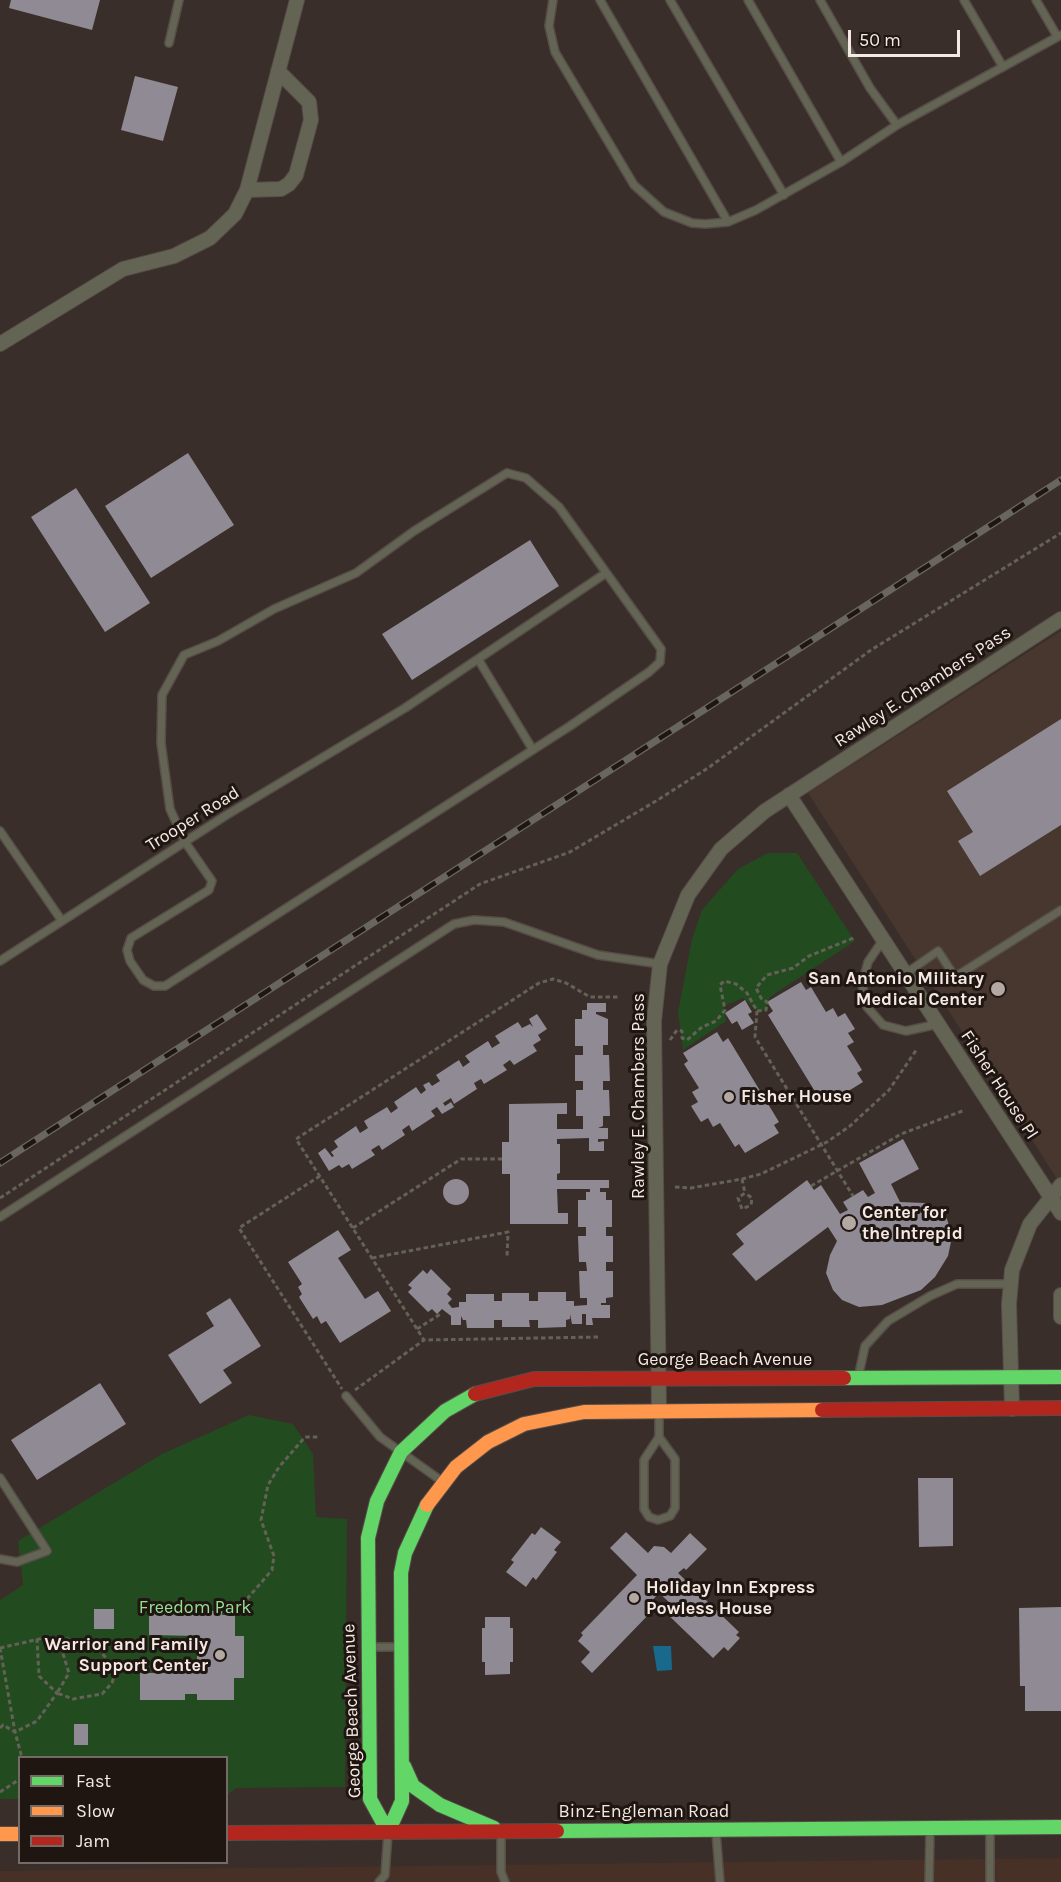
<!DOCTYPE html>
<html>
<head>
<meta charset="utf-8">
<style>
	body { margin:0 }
	#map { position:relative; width:1061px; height:1882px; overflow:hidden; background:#392e29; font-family:Karla,sans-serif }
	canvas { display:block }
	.legend { position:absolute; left:18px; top:1756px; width:210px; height:108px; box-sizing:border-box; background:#1f1612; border:2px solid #756a66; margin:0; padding:8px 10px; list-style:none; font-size:18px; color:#f6e9e3 }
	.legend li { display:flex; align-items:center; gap:12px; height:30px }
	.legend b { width:30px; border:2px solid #756a66 }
	.scale { position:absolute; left:848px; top:30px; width:112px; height:27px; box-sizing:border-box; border:3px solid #f6e9e3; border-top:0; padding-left:8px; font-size:18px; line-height:21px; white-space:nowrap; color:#f6e9e3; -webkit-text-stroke:4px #1f1612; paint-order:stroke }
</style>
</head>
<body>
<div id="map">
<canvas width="1061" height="1882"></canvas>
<ul class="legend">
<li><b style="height:8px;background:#63d668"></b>Fast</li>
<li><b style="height:8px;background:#ff974d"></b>Slow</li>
<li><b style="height:8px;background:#b3261e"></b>Jam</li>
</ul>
<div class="scale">50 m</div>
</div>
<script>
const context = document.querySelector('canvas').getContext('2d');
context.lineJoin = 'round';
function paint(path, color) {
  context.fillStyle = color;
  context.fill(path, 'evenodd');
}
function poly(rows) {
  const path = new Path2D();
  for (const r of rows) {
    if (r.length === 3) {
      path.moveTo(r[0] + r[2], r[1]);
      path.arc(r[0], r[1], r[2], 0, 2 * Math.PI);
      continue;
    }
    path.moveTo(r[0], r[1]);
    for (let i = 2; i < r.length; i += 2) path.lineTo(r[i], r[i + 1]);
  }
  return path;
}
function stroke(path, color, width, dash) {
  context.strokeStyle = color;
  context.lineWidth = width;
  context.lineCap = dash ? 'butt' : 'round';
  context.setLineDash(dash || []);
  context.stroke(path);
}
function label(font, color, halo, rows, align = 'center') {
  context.font = font + ' Karla,sans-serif';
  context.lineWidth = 6;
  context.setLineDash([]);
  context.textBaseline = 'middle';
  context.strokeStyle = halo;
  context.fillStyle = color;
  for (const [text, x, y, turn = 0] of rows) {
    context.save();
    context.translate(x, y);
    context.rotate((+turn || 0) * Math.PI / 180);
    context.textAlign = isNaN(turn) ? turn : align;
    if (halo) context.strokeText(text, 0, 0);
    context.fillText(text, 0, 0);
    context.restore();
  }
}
const built = poly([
	[1061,1858,1061,1882,0,1882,0,1871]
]);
const medical = poly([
	[1061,631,1061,1185,808,793]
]);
const green = poly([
	[768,853,797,853,855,941,770,997,766,1010,757,1011,743,998,724,1006,726,1021,683,1050,678,1012,692,939,702,910,738,869],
	[249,1415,293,1424,313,1454,316,1517,347,1519,345,1787,236,1788,227,1795,226,1758,20,1758,19,1799,0,1799,0,1600,23,1585,18,1541,162,1454]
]);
const water = poly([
	[653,1646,671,1646,672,1670,657,1671]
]);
const building = poly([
	[11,0,100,0,92,30,9,8],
	[135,76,178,87,163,141,121,130],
	[188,453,234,525,151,578,105,506],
	[76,488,150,603,105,632,31,517],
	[530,540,559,586,412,680,382,634],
	[1061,719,1061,825,980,876,958,841,973,832,947,791],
	[801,982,806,990,811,987,826,1012,833,1008,838,1017,845,1013,855,1029,848,1033,854,1042,847,1046,862,1070,857,1073,863,1082,829,1103,824,1095,819,1098,768,1015,773,1011,767,1002],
	[745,1000,752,1012,748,1014,754,1023,742,1030,737,1021,732,1024,725,1013],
	[587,1003,606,1003,606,1012,596,1012,596,1014,608,1019,608,1045,603,1045,603,1055,609,1055,610,1081,603,1081,603,1090,609,1090,610,1116,603,1116,603,1126,598,1128,608,1128,608,1139,598,1139,598,1142,604,1141,604,1151,589,1151,589,1138,557,1139,557,1144,560,1144,560,1173,557,1174,557,1180,609,1180,609,1188,600,1188,600,1192,606,1192,606,1200,612,1200,612,1227,606,1227,606,1236,613,1236,613,1262,606,1262,606,1271,613,1271,613,1297,606,1298,606,1303,601,1303,601,1305,610,1305,610,1318,592,1318,593,1325,586,1325,586,1314,582,1314,582,1324,572,1324,570,1314,570,1319,566,1320,566,1327,538,1328,538,1320,529,1320,530,1327,502,1327,502,1320,494,1320,494,1328,467,1328,466,1320,463,1320,461,1316,461,1325,451,1325,451,1316,442,1309,437,1314,432,1309,428,1312,408,1292,412,1288,408,1285,423,1270,427,1274,431,1269,451,1289,447,1294,452,1299,448,1303,452,1308,459,1307,459,1302,466,1302,466,1294,494,1294,494,1301,502,1301,502,1293,529,1293,529,1301,538,1301,538,1292,566,1292,566,1301,574,1301,574,1306,587,1305,587,1298,580,1298,579,1271,587,1271,586,1262,579,1262,578,1236,586,1236,586,1227,578,1227,578,1200,586,1200,586,1192,590,1192,590,1189,557,1189,558,1213,568,1213,568,1224,510,1224,510,1174,502,1174,502,1142,509,1142,509,1104,567,1103,567,1114,557,1114,557,1129,583,1129,583,1116,576,1116,576,1090,583,1090,583,1081,575,1081,575,1055,583,1055,583,1046,575,1046,575,1019,582,1019,582,1010,587,1010],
	[537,1014,547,1029,538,1035,541,1040,533,1045,537,1051,514,1065,510,1060,503,1065,507,1070,484,1084,481,1079,474,1083,477,1089,454,1104,451,1098,443,1103,445,1106,451,1102,454,1107,442,1114,437,1107,431,1111,435,1116,412,1131,409,1125,402,1130,405,1135,382,1150,379,1145,371,1150,375,1155,352,1169,349,1164,342,1168,339,1165,329,1171,318,1153,325,1148,332,1157,334,1156,331,1152,338,1147,334,1141,356,1126,360,1133,368,1128,364,1121,387,1107,391,1113,398,1108,394,1102,416,1087,421,1094,426,1090,423,1085,429,1082,432,1086,440,1081,436,1075,459,1060,463,1067,470,1062,465,1056,488,1041,492,1048,500,1043,495,1036,518,1022,522,1028,530,1024,533,1027,529,1019],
	[717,1032,723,1042,728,1038,779,1122,774,1125,779,1133,745,1153,739,1144,735,1147,720,1123,713,1127,708,1118,701,1122,691,1106,698,1102,692,1092,699,1088,684,1064,688,1061,683,1053],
	[903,1139,919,1169,891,1184,900,1202,925,1203,939,1209,947,1219,952,1237,948,1256,935,1277,921,1290,882,1305,859,1307,842,1300,833,1290,826,1273,830,1255,837,1241,828,1227,756,1281,732,1254,744,1244,736,1234,807,1180,814,1190,821,1185,840,1214,848,1210,843,1202,863,1190,868,1197,875,1193,859,1163],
	[456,1192,13],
	[338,1230,351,1250,338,1258,365,1299,378,1291,391,1311,340,1343,326,1321,321,1324,317,1316,313,1319,299,1297,302,1294,298,1287,302,1284,288,1262],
	[230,1298,261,1346,223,1370,232,1383,200,1404,168,1355,214,1326,206,1313],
	[100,1383,126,1424,37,1480,11,1440],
	[918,1478,953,1478,953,1546,919,1547],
	[541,1527,561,1542,554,1550,557,1552,536,1580,533,1577,526,1587,506,1572,514,1562,511,1560,532,1533,535,1535],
	[626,1532,648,1553,654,1546,664,1547,671,1553,690,1533,707,1549,686,1570,684,1568,678,1573,739,1632,736,1635,740,1638,728,1651,724,1647,713,1658,663,1610,670,1603,659,1593,649,1604,654,1609,592,1673,581,1662,590,1652,578,1641,583,1635,581,1633,637,1575,610,1548],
	[1061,1607,1061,1711,1025,1711,1025,1686,1020,1686,1019,1608],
	[94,1609,114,1609,114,1629,94,1629],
	[149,1610,222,1611,222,1615,235,1615,235,1636,244,1636,244,1678,234,1678,234,1700,197,1700,197,1694,185,1694,185,1700,140,1700,140,1673,197,1673,197,1636,149,1635],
	[485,1617,510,1617,510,1628,513,1628,513,1662,510,1662,510,1674,485,1675,485,1662,482,1662,482,1628,485,1628],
	[74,1724,88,1724,88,1745,74,1745]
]);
const path = poly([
	[757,1011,755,1037,853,1196],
	[670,1040,677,1030,682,1031,682,1038,687,1040,702,1027,716,1021,725,1010,720,985,724,981,736,984,747,993,757,1011,766,1010,767,1002,761,998,756,988,767,975,793,968,809,956,856,937],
	[320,1176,239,1228,342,1389],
	[742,1179,745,1193,738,1198,742,1209,751,1205,752,1198,745,1193],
	[811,1186,901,1134,965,1110],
	[675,1187,691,1188,742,1179,761,1174,827,1142,850,1126,889,1090,917,1049],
	[0,1198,480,884,570,852,656,801,708,768,871,650,1061,533],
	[353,1228,461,1159,502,1159],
	[372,1258,508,1232,507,1257],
	[417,1329,442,1313],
	[598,1337,424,1340,296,1139,539,983,553,979,566,983,590,997,619,997],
	[355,1390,424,1340],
	[247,1599,272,1570,274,1556,261,1520,268,1485,279,1467,305,1437,320,1437],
	[0,1648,48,1637,58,1638,66,1638,78,1644,91,1640,116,1670,112,1683,102,1694,73,1699,57,1693,69,1673,58,1638],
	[0,1648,15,1732,22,1758],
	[0,1728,3,1725,15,1732,37,1721,57,1693,39,1676,37,1639],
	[0,1792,20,1779]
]);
const lane = poly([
	[553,0,549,26,555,52,634,185,664,212,692,223,705,224,728,222,756,210,841,162,897,125,1061,35],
	[600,0,728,222],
	[670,0,784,195],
	[748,0,841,162],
	[820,0,870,88,897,125],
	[964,0,1003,67],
	[1036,0,1057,36],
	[169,43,179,0],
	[507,473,526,478,559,507,661,649,660,662,649,672,570,726,165,986,154,986,143,980,130,961,127,950,131,938,209,890,212,881,185,842,170,809,161,743,162,695,184,655,218,641,274,609,356,573,414,531,507,473],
	[478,659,533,750],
	[0,831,62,921],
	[883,940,868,962,862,984,867,1007,883,1025,906,1031,938,1024],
	[0,961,225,816,405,708,606,573],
	[905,974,938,951,955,977,1061,910],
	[0,1217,454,924,474,920,504,922,598,955,660,964],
	[858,1378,865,1346,888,1321,930,1296,957,1284,1010,1284],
	[346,1396,380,1437,443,1482],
	[659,1437,675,1459,675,1508,670,1516,658,1520,649,1517,644,1509,644,1460,659,1437,659,1414],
	[0,1478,47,1551,17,1562,0,1559],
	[370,1647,401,1647],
	[990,1830,990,1882],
	[716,1832,720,1882],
	[501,1833,501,1872,505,1882],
	[379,1882,385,1875,388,1833],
	[929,1882,930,1830]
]);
const street = poly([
	[247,190,281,189,289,184,296,175,311,120,309,102,278,71],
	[0,344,123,269,174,256,210,238,235,214,247,190,297,0],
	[789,795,1061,1213],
	[1061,1295,1061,1317],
	[1012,1409,1009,1304,1012,1270,1030,1224,1061,1185],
	[659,1411,654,1021,660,964,688,895,721,849,765,811,1061,619]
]);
const fast = poly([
	[844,1378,1061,1377],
	[404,1766,413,1786,440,1805,494,1828],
	[557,1831,1061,1827],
	[388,1832,370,1799,368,1538,377,1501,401,1452,445,1411,475,1394],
	[388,1832,402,1801,401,1573,405,1553,427,1505]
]);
const slow = poly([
	[427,1505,456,1467,488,1442,524,1424,584,1412,822,1410],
	[0,1834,20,1834]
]);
const jam = poly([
	[475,1394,534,1379,844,1378],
	[822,1410,1061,1408],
	[226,1833,557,1831]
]);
const rail = poly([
	[0,1163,1061,480]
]);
const markers = [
	[998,989,8,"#b4a8a2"],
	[729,1097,6,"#b4a8a2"],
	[849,1223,8,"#b4a8a2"],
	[634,1598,6,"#b4a8a2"],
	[220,1655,6,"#b4a8a2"]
];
const streetNames = [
	["Rawley E. Chambers Pass",923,687,-33],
	["Trooper Road",193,819,-32],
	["Fisher House Pl",999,1085,57],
	["Rawley E. Chambers Pass",639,1096,-90],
	["George Beach Avenue",725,1360],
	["George Beach Avenue",352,1711,-92],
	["Binz-Engleman Road",644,1812]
];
const poiNames = [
	["San Antonio Military",984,979,"right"],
	["Medical Center",984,1000,"right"],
	["Fisher House",741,1097],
	["Center for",862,1213],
	["the Intrepid",862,1234],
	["Holiday Inn Express",646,1588],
	["Powless House",646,1609],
	["Warrior and Family",208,1645,"right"],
	["Support Center",208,1666,"right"]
];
const parkNames = [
	["Freedom Park",195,1608]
];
paint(built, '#473026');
paint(medical, '#47372e');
paint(green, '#234b20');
paint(water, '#19698d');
paint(building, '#8f8a93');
stroke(lane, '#564d48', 10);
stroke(street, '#564d48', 16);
stroke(fast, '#564d48', 16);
stroke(slow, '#564d48', 16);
stroke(jam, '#564d48', 16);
stroke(path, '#646257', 3, [4.5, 3]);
stroke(lane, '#646454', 7);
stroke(street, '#646454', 14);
stroke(fast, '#63d668', 14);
stroke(slow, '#ff974d', 14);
stroke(jam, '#b3261e', 14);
stroke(rail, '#69675d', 7);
stroke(rail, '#1f1612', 4.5, [14]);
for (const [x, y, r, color] of markers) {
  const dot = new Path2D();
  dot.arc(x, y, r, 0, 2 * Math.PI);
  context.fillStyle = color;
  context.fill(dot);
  stroke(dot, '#1f1612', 2);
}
label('18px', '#f6e9e3', '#1f1612', streetNames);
label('bold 18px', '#f6e9e3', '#1f1612', poiNames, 'left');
label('18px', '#96e092', '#1f1612', parkNames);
</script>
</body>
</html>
